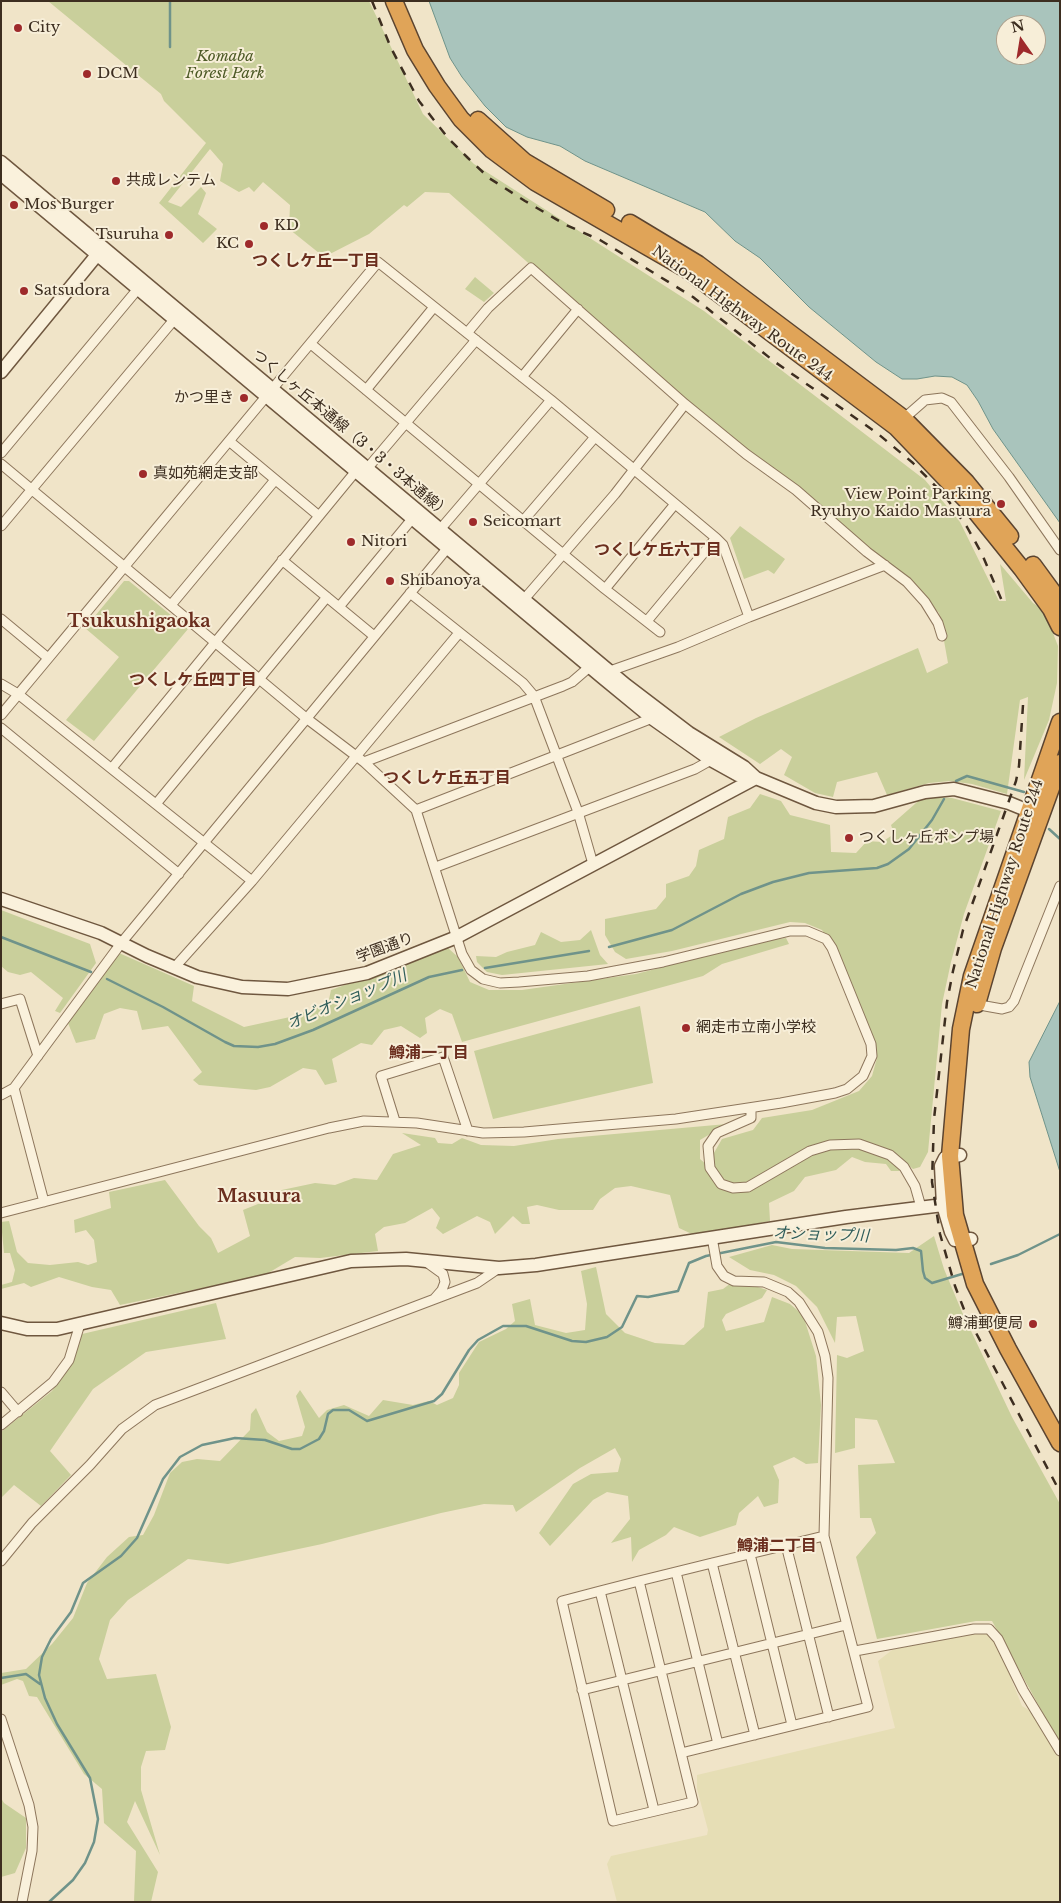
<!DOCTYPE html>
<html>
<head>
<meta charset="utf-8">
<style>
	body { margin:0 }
	#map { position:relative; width:1061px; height:1903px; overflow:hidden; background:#f0e4c8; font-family:"Libre Baskerville",serif }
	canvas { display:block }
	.frame { position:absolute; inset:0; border:2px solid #3d2e20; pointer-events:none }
	.north { position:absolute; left:996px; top:15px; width:50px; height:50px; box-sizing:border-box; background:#f7eed8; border:1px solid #ada18e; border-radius:50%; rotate:347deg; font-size:14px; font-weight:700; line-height:20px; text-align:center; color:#3d2e20 }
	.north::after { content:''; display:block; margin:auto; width:18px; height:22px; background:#9e2a2b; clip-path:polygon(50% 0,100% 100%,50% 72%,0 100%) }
</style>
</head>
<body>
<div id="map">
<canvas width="1061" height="1903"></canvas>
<div class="frame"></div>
<div class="north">N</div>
</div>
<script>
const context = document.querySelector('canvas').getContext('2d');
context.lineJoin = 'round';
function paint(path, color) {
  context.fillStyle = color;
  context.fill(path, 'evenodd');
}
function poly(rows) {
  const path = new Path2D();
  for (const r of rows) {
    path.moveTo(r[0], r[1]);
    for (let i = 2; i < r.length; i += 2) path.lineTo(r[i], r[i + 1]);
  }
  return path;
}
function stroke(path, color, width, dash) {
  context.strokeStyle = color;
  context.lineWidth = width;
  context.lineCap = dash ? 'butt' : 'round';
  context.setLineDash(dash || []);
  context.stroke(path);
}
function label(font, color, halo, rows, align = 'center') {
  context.font = font + ' "Libre Baskerville","Noto Sans JP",serif';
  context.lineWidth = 4;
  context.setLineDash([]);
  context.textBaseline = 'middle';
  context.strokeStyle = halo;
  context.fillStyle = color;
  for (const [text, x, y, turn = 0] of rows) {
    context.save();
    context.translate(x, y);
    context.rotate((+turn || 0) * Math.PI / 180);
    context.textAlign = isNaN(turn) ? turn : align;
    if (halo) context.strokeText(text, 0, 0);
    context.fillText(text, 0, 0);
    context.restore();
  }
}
const farmland = poly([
	[973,1631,983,1631,990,1635,998,1646,1022,1706,1029,1710,1060,1755,1060,1902,617,1902,607,1864,611,1856,707,1835,708,1830,697,1789,697,1775,895,1728,878,1661,892,1650]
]);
const green = poly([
	[48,1,369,1,423,114,474,164,704,311,925,480,960,522,999,601,1006,601,1000,564,1033,603,1044,610,1058,646,1057,683,1049,720,1024,780,1028,697,1020,700,1007,794,972,784,950,781,929,783,887,795,877,772,837,782,833,797,815,793,784,775,792,757,781,749,760,764,719,737,756,718,918,648,927,673,948,663,939,613,908,581,790,482,743,448,654,374,449,193,425,192,407,207,404,205,369,234,324,257,289,229,290,205,263,182,254,192,249,187,239,192,220,181,223,164,210,149,168,202,181,207,201,187,206,193,198,214,217,229,203,243,159,203,206,143,164,101,161,94],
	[475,277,494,293,484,302,465,289],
	[740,526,785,559,774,574,768,570,744,579,730,538],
	[124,581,129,581,188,629,94,741,66,720,119,657,85,628],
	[760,794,781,801,790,815,830,825,831,852,856,853,867,841,882,842,894,834,891,825,924,796,952,798,1001,811,964,914,951,962,942,1004,928,1152,920,1167,913,1169,906,1163,899,1171,891,1171,886,1164,865,1162,852,1157,836,1170,805,1177,794,1191,769,1203,770,1221,694,1235,679,1228,670,1195,631,1186,615,1188,600,1199,593,1210,559,1210,537,1205,527,1207,530,1224,522,1224,513,1216,495,1234,490,1222,477,1216,443,1234,436,1228,440,1218,432,1208,405,1223,384,1227,375,1234,378,1251,320,1258,295,1257,265,1275,120,1305,111,1290,92,1287,59,1277,31,1287,24,1283,1,1289,1,1285,12,1282,15,1270,10,1253,4,1253,1,1222,9,1221,17,1252,28,1263,50,1265,78,1262,88,1265,97,1262,94,1240,86,1230,75,1233,74,1220,111,1208,109,1192,165,1180,199,1226,211,1238,218,1253,250,1236,243,1210,273,1198,277,1191,315,1183,335,1185,354,1178,377,1180,393,1154,421,1145,402,1133,435,1138,438,1143,452,1144,462,1138,481,1145,514,1146,558,1139,727,1124,700,1140,700,1159,707,1165,722,1139,753,1130,762,1118,812,1110,859,1091,872,1076,877,1058,840,956,822,930,805,923,790,922,672,951,626,959,615,952,605,935,605,919,656,909,666,897,666,884,689,876,696,866,699,850,724,839,728,817,750,808],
	[1,910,90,944,96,963,60,1013,55,1011,63,998,31,972,20,975,8,972,1,966],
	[591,930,600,955,608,964,502,975,487,972,477,962,476,956,496,957,507,952,535,945,541,932,561,942,580,940],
	[786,938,789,944,722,964,703,976,462,1042,452,1014,440,1009,425,1018,427,1033,420,1038,401,1026,384,1030,372,1045,361,1043,332,1059,337,1082,325,1085,316,1070,303,1068,270,1087,256,1090,199,1085,193,1080,202,1072,168,1026,142,1030,137,1011,120,1008,104,1014,95,1039,76,1043,68,1023,119,953,194,986,192,1001,244,1027,290,1017,328,1004,331,990,448,948,458,957,470,982,489,990,522,990,636,974,767,940],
	[640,1006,653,1083,493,1119,474,1051],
	[934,1236,944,1269,962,1312,1012,1417,1060,1504,1060,1744,992,1621,976,1621,877,1639,856,1557,876,1533,871,1518,860,1518,858,1465,895,1463,877,1420,855,1418,855,1448,835,1453,837,1355,847,1358,864,1351,856,1316,837,1317,835,1343,817,1307,796,1286,774,1275,750,1270,729,1257,772,1245,792,1249,909,1253],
	[596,1267,606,1314,625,1333,655,1343,684,1345,704,1327,708,1292,723,1289,731,1283,752,1285,767,1290,762,1298,726,1314,722,1320,726,1331,764,1322,772,1297,790,1304,803,1315,816,1356,821,1405,818,1463,806,1464,794,1457,773,1466,779,1480,778,1503,764,1507,758,1496,739,1513,736,1525,700,1537,674,1527,666,1535,639,1550,632,1562,631,1537,611,1543,630,1519,628,1496,607,1492,593,1500,550,1546,539,1533,573,1484,591,1474,618,1472,621,1459,615,1448,580,1468,516,1512,513,1505,484,1504,441,1513,322,1544,228,1564,188,1559,128,1600,110,1620,99,1659,107,1679,156,1674,171,1727,165,1750,146,1751,141,1767,141,1790,160,1855,135,1801,127,1822,158,1872,151,1902,134,1902,136,1851,104,1823,102,1789,84,1774,37,1697,29,1696,23,1681,17,1679,1,1685,1,1673,26,1669,52,1644,73,1618,87,1583,107,1557,129,1537,143,1535,154,1515,170,1473,182,1462,197,1459,220,1461,250,1430,251,1414,256,1408,267,1432,279,1441,302,1436,305,1427,296,1396,300,1390,319,1418,327,1410,344,1405,369,1416,383,1400,413,1405,429,1401,437,1405,453,1398,459,1385,459,1373,479,1342,506,1329,515,1321,512,1304,530,1299,535,1325,566,1333,585,1330,587,1304,581,1271],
	[216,1303,226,1339,146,1352,93,1389,50,1451,71,1475,41,1506,14,1485,1,1498,1,1432,52,1391,71,1363,82,1334],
	[1,1798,4,1803,26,1818,26,1848,15,1873,1,1877]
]);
const water = poly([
	[429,1,1060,1,1060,523,993,429,978,401,967,385,952,377,935,376,917,379,902,379,876,362,809,307,760,258,735,241,705,212,585,161,560,146,527,137,506,127,485,106,462,77,450,58,429,1],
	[1006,25,1036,25,1036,55,1006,55,1006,25],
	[1060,1001,1060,1172,1030,1077,1029,1062,1060,1001]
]);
const stream = poly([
	[170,47,170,1],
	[956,781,967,776,1024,792],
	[1049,829,1060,839],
	[1,937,91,972],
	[609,947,672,930,741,894,773,882,809,873,877,868,888,864,909,849,932,820,944,799],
	[485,968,589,951],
	[107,979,163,1007,225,1042,234,1046,258,1047,275,1044,313,1030,429,977,462,970],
	[991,1264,1018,1255,1060,1234],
	[1,1678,26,1674,40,1684],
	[49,1902,73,1880,85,1863,94,1842,98,1819,90,1778,57,1724,45,1698,39,1675,42,1657,51,1639,71,1612,83,1583,121,1556,137,1538,163,1479,180,1457,202,1445,235,1438,265,1440,292,1449,300,1449,319,1439,324,1431,328,1414,333,1410,349,1410,367,1421,434,1401,442,1394,469,1350,478,1340,503,1326,526,1326,572,1341,586,1342,607,1337,622,1327,637,1296,648,1297,678,1291,689,1263,706,1256,776,1242,825,1248,896,1250,913,1248,921,1251,923,1271,925,1278,932,1283,962,1274]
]);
const street = poly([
	[467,333,488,308,531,268,685,404,746,454,796,490,867,552,907,582,925,602,938,623,942,636],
	[311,344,605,589,660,632],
	[522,377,578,309],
	[366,390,434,307],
	[901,421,925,400,942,398,951,402,1009,477,1060,550],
	[229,441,319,516],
	[1,453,142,284],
	[1,464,306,718,364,762,416,810,462,954,471,970,483,979,500,983,519,982,588,976,663,962,790,931,807,931,826,939,832,948,871,1044,872,1056,863,1076,847,1089,835,1093,781,1103,676,1119,524,1132,483,1133,417,1123,364,1121,329,1128,1,1213],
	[523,521,595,437],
	[1,526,178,315],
	[437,533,551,400],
	[282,560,374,636],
	[605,589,675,504],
	[410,593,523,683,534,696,578,812,593,864],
	[520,604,615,494,685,404],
	[171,605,275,480],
	[339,607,412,519],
	[1,619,48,658],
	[647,621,716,538],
	[607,674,610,671,678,647,749,617,885,565],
	[1,684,18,694,252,881],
	[1,715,378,262,551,400,716,538,723,545,749,617],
	[1,728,179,874],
	[364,762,563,686,572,682,594,663],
	[112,768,356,471,368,468,371,464,476,340],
	[156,804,327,597],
	[416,810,655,717],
	[436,867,695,769,711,760],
	[174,968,252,881,459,633],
	[1,1004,20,999,38,1056],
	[974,1004,1002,1009,1009,1007,1014,1001,1060,886],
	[14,1088,44,1202],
	[1,1095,14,1088,122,942,450,545],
	[751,1108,751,1118,717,1133,708,1146,710,1168,721,1184,733,1188,748,1187,810,1151,830,1145,859,1144,890,1155,904,1167,915,1186,921,1207],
	[395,1121,381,1076,443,1057,468,1131],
	[425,1261,443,1274,445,1282,442,1290,435,1298],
	[1,1392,18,1412],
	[1,1425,53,1382,69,1360,80,1324],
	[786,1545,829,1717],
	[750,1554,792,1725],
	[1,1561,32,1523,90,1465,122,1429,155,1405,477,1283,499,1268],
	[712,1563,755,1735],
	[676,1572,718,1744],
	[639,1581,693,1802,613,1821,562,1601,600,1591,639,1581,712,1563,824,1536],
	[600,1591,654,1810],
	[855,1651,974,1629,989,1629,998,1639,1023,1690,1060,1751],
	[582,1690,846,1625],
	[1,1719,29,1805,33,1827,32,1851,22,1902],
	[681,1753,868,1707,824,1536,828,1378,825,1356,818,1332,799,1302,788,1292,764,1282,734,1281,724,1276,717,1266,712,1237]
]);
const secondary = poly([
	[1,162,626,685,689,733,744,767,756,778],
	[1,174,603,678,653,719,711,760,738,775,756,778,816,803,836,807,874,806,925,792,954,789,1009,803,1036,814],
	[1,372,101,250],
	[1,899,101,933,147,956,197,977,242,987,288,989,367,973,457,937,756,778],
	[960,1155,945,1158,941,1166,943,1205,951,1232,955,1240,971,1239],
	[1,1323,27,1329,57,1329,351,1261,406,1259,499,1268,536,1265,846,1217,943,1205]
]);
const highway = poly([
	[394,1,415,50,437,86,461,119,492,150,535,182,686,269,896,427,968,502,1022,569,1051,609,1060,627],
	[478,120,525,162,606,210],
	[630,223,698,264,903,418,966,482,1010,536],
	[1033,565,1060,602],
	[1060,722,972,976,961,1029,950,1156,955,1215,975,1284,1008,1349,1060,1443],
	[977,1004,993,948,1060,763]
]);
const rail = poly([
	[372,1,391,48,419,101,448,138,468,158,489,178,525,201,566,225,600,240,693,297,775,362,877,433,913,463,945,496,967,527,982,554,1002,601],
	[1023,705,1019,766,1016,781,963,930,953,971,947,1002,934,1119,932,1182,940,1234,955,1286,965,1312,1060,1492]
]);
const markers = [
	[18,28,5,"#9e2a2b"],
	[87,74,5,"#9e2a2b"],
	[116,181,5,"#9e2a2b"],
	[14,205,5,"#9e2a2b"],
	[264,226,5,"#9e2a2b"],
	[169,235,5,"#9e2a2b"],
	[249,244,5,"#9e2a2b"],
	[24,291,5,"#9e2a2b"],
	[244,398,5,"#9e2a2b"],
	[143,474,5,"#9e2a2b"],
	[1001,504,5,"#9e2a2b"],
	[473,522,5,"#9e2a2b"],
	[351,542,5,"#9e2a2b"],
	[390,581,5,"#9e2a2b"],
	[849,838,5,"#9e2a2b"],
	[686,1028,5,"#9e2a2b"],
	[1033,1324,5,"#9e2a2b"]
];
const poiNames = [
	["City",28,28],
	["DCM",97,74],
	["共成レンテム",126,181],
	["Mos Burger",24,205],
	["KD",274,226],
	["Tsuruha",159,235,"right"],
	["KC",239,244,"right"],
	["Satsudora",34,291],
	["かつ里き",234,398,"right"],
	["真如苑網走支部",153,474],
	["View Point Parking",991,495,"right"],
	["Ryuhyo Kaido Masuura",991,512,"right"],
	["Seicomart",483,522],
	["Nitori",361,542],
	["Shibanoya",400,581],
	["つくしヶ丘ポンプ場",859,838],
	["網走市立南小学校",696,1028],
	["鱒浦郵便局",1023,1324,"right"]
];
const parkNames = [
	["Komaba",225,57],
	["Forest Park",225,74]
];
const streetNames = [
	["National Highway Route 244",742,314,36],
	["つくしヶ丘本通線（3・3・3本通線）",351,434,40],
	["National Highway Route 244",1005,884,-72],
	["学園通り",385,948,-20]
];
const neighbourhoodNames = [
	["つくしケ丘一丁目",316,261],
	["つくしケ丘六丁目",658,550],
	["つくしケ丘四丁目",193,680],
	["つくしケ丘五丁目",447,778],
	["鱒浦一丁目",429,1053],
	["鱒浦二丁目",777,1546]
];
const waterNames = [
	["オビオショップ川",347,1000,-23],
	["オショップ川",821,1235,2]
];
const quarterNames = [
	["Tsukushigaoka",139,622],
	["Masuura",259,1197]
];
paint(farmland, '#e6deb5');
paint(green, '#c9cf9b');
paint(water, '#a9c4bc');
stroke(water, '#6f938a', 1);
stroke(stream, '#6f938a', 2.5);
stroke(street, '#8d765c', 11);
stroke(secondary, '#6f573f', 15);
stroke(highway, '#5b4430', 19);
stroke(street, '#faf1dc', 9);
stroke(secondary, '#faf1dc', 12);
stroke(highway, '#e0a458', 16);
stroke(rail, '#3d2e20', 2.5, [9, 9]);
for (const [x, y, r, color] of markers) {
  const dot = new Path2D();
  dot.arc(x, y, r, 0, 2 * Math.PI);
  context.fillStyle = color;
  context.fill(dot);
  stroke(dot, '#f7eed8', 2);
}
label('15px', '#3d2e20', '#f7eed8', poiNames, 'left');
label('italic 15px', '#4d5a26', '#f7eed8', parkNames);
label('15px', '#3d2e20', '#f7eed8', streetNames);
label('bold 16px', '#6b2e1e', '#f7eed8', neighbourhoodNames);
label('italic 16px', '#2f5d5a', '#f7eed8', waterNames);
label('bold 18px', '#6b2e1e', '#f7eed8', quarterNames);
</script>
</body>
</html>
